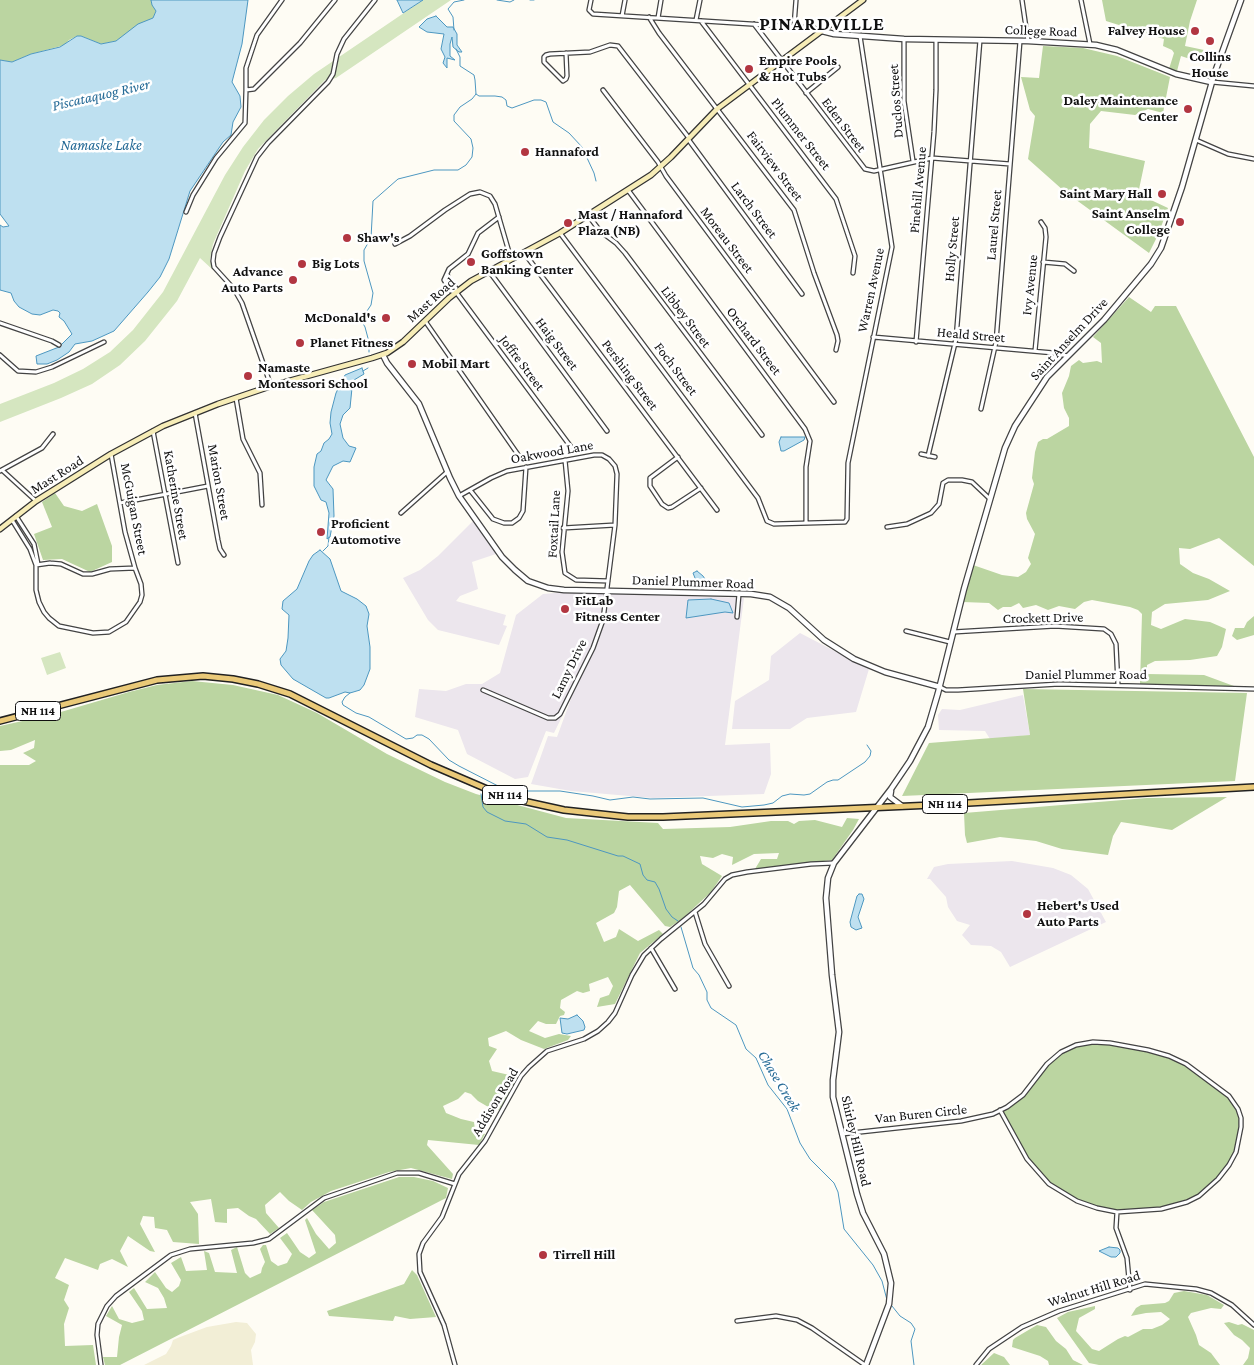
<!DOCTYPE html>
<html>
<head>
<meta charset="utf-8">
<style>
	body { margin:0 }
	canvas { display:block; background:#fefcf4 }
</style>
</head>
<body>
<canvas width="1254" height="1365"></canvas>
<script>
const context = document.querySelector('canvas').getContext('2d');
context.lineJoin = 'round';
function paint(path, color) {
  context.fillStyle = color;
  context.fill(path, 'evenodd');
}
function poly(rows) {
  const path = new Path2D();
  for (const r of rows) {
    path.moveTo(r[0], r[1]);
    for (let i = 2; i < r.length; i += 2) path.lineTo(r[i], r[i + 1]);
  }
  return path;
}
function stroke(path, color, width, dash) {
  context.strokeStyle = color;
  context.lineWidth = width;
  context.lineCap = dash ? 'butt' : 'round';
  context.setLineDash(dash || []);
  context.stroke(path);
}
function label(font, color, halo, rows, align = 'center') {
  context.font = font + ' "Crimson Pro",serif';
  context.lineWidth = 5;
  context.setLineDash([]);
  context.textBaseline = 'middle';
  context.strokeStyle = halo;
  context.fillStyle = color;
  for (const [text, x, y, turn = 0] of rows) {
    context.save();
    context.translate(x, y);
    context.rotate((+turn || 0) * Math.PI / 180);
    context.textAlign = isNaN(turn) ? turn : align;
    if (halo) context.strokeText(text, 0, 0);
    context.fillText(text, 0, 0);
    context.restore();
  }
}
const industrial = poly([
	[473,521,496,554,472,562,478,589,460,596,456,601,506,615,503,625,507,626,499,645,438,630,428,620,403,578,420,570,438,556],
	[566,592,744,598,725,745,770,743,771,774,764,794,653,798,571,791,531,784,548,736,557,737,572,696,554,733,546,731,528,777,515,779,467,754,458,730,415,717,419,689,446,691,466,684,482,684,500,673,516,615,543,594],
	[800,633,869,669,856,712,807,718,790,729,732,729,735,701,769,680,771,656],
	[1023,695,1030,735,990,739,985,731,939,730,938,715,942,709,960,710],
	[1012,861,1053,868,1071,875,1088,889,1106,922,1010,967,1001,952,991,946,971,945,962,935,970,925,957,921,948,907,946,897,930,879,927,879,934,867,948,864]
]);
const farmland = poly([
	[236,1322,247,1323,256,1334,255,1342,251,1350,253,1365,144,1365,166,1354,171,1346,173,1340,180,1337,207,1327]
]);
const green = poly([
	[423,0,451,0,336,78,325,80,258,149,245,171,213,244,210,259,213,270,200,258,177,301,145,341,120,365,92,384,61,398,0,422,0,404,54,383,83,369,110,352,133,330,163,292,225,175,243,147,264,120,288,96,314,74],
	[60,652,66,668,47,675,41,658]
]);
const forest = poly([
	[0,0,151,0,151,2,156,11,153,18,116,41,101,44,81,36,77,36,69,40,65,45,31,54,12,62,0,60],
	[1102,0,1197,0,1190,21,1185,46,1204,50,1196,61,1181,56,1177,71,1169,69,1174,53,1172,50,1163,46,1164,39,1106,21],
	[1043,46,1083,48,1117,56,1170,77,1163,113,1148,109,1135,115,1101,111,1090,124,1089,148,1145,161,1138,194,1168,208,1158,235,1149,253,1064,191,1028,159,1035,116,1030,110,1021,77,1039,78],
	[1129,297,1151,312,1155,306,1176,306,1254,457,1254,566,1219,538,1190,549,1179,548,1180,564,1193,573,1209,579,1230,591,1208,600,1165,604,1152,612,1151,625,1161,629,1185,619,1210,622,1226,629,1222,647,1217,656,1190,660,1155,661,1147,665,1147,674,1204,675,1242,689,1140,684,1142,614,1138,610,1130,607,1092,600,1084,602,1075,609,1059,606,1048,610,1036,605,1023,608,1019,603,1011,607,1003,607,998,610,989,603,963,602,973,565,1002,575,1018,577,1026,572,1031,564,1028,558,1035,534,1027,519,1026,513,1034,484,1032,478,1035,452,1038,442,1043,439,1047,439,1069,426,1069,418,1064,408,1062,393,1069,376,1071,366,1079,360,1083,363,1097,361,1102,363,1101,343,1093,337],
	[55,493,64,506,82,511,97,504,112,546,112,562,90,572,62,559,43,560,34,534,52,527,42,502],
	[1254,616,1254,635,1237,640,1232,636,1235,628,1244,628,1247,622],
	[192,681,233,685,278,695,317,713,387,754,445,782,476,794,566,818,658,823,663,829,730,827,771,821,788,821,794,824,799,821,815,820,842,827,847,818,859,819,853,830,832,860,755,869,761,859,777,859,779,853,754,854,732,865,733,857,722,854,713,858,700,856,702,864,722,876,711,892,682,919,670,927,665,926,630,885,619,891,617,907,614,913,596,923,604,942,616,937,619,929,638,941,659,930,663,934,640,953,615,1004,597,1007,600,998,609,995,613,986,608,977,589,984,590,991,583,993,577,991,561,1000,560,1008,565,1012,564,1015,560,1016,556,1024,546,1024,538,1021,529,1031,545,1038,559,1034,571,1036,568,1040,544,1049,521,1040,506,1031,488,1038,489,1046,497,1049,489,1061,492,1071,518,1077,499,1110,490,1108,478,1101,471,1094,465,1092,458,1099,443,1106,446,1113,461,1119,474,1122,475,1130,485,1134,479,1145,428,1140,427,1145,453,1174,452,1179,411,1168,389,1172,331,1191,311,1202,302,1210,289,1201,280,1192,265,1205,266,1213,279,1228,270,1234,256,1219,249,1216,238,1208,227,1209,227,1223,215,1222,211,1199,190,1202,198,1214,199,1244,173,1242,167,1230,155,1228,154,1217,143,1216,140,1224,155,1252,150,1251,128,1236,120,1251,128,1267,112,1259,100,1264,98,1270,65,1258,55,1278,69,1285,64,1300,69,1308,64,1324,65,1346,93,1345,96,1365,0,1365,0,765,29,765,36,761,23,753,34,748,35,740,11,750,0,751,0,726,54,714,129,692,157,685],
	[1023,689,1247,693,1235,781,902,796,929,743,1030,735],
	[1227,797,1172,830,1121,822,1113,836,1108,855,1062,849,1036,841,1000,837,967,843,965,835,964,813,1147,798],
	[1084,1043,1129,1046,1177,1059,1229,1096,1241,1118,1236,1152,1225,1170,1199,1196,1174,1206,1123,1212,1097,1208,1060,1192,1034,1169,1000,1111,1018,1099,1042,1071,1061,1052],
	[399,1177,414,1177,433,1181,448,1188,446,1198,120,1365,105,1365,103,1357,117,1357,119,1337,122,1325,106,1316,112,1306,119,1319,132,1323,144,1320,142,1311,129,1292,134,1288,147,1309,167,1308,164,1298,158,1288,145,1282,155,1272,166,1288,172,1292,179,1286,181,1280,171,1263,181,1257,186,1271,207,1270,204,1251,209,1253,215,1272,237,1273,231,1250,237,1247,245,1273,250,1278,261,1273,262,1268,265,1262,260,1249,263,1245,266,1245,271,1261,278,1266,287,1263,292,1254,280,1238,287,1233,300,1252,309,1258,316,1253,305,1220,307,1218,316,1234,329,1249,336,1243,335,1235,312,1210,324,1202],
	[412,1270,417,1275,436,1317,410,1319,395,1316,393,1321,329,1316,327,1311,404,1284],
	[1184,1291,1207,1295,1224,1305,1221,1309,1211,1308,1191,1313,1188,1317,1196,1335,1199,1345,1211,1353,1220,1365,1099,1365,1089,1363,1057,1318,1068,1312,1095,1306,1095,1309,1079,1318,1076,1331,1092,1349,1099,1351,1118,1339,1125,1336,1128,1337,1143,1329,1152,1329,1162,1325,1170,1319,1161,1312,1146,1313,1131,1316,1136,1308,1141,1305,1165,1303,1169,1301,1174,1293],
	[1229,1322,1238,1325,1242,1324,1254,1330,1254,1365,1243,1365,1248,1358,1250,1348,1242,1340,1234,1335,1224,1323],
	[1037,1325,1046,1327,1056,1341,1066,1349,1073,1360,1083,1365,1049,1365,1048,1361,1040,1356,1012,1347,1013,1340,1015,1338],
	[994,1353,1004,1357,1010,1365,981,1365]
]);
const water = poly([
	[151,0,248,0,242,44,232,82,240,96,241,107,233,122,231,135,223,142,190,191,169,259,160,277,148,292,114,331,92,341,75,344,69,352,57,360,47,364,37,364,36,356,59,347,72,334,64,321,59,317,60,313,58,311,53,310,40,315,32,314,19,307,14,301,11,293,0,290,0,225,3,227,9,226,0,214,0,60,12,62,31,54,60,47,77,36,81,36,101,44,116,41,138,24,153,18,156,11,152,5,151,0],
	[397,0,423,0,403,13,397,0],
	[436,16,447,27,453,27,457,34,457,45,462,52,459,52,453,47,452,37,450,44,450,56,455,60,447,58,447,68,443,63,445,57,441,49,444,34,427,32,419,27,427,19,436,16],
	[362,368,364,374,354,380,352,388,350,408,343,415,340,424,343,438,349,446,356,448,350,462,343,461,333,466,326,480,333,489,334,516,330,537,327,539,329,513,326,502,321,500,314,486,314,467,317,454,321,451,324,443,329,439,332,434,330,423,331,412,336,393,345,375,362,368],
	[781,437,805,437,804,440,784,451,781,451,779,442,781,437],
	[320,550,330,559,341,591,357,599,366,606,369,614,367,626,370,647,370,669,364,685,360,690,350,693,345,692,329,698,326,698,293,679,281,665,280,659,286,651,288,638,289,615,282,609,283,601,297,589,309,561,313,555,320,550],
	[697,571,703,576,707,582,706,586,697,583,693,573,697,571],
	[711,599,729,603,733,613,725,612,686,618,688,600,711,599],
	[859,894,862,894,864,899,858,917,862,928,856,930,851,927,850,922,857,896,859,894],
	[577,1015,583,1021,585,1027,584,1030,567,1034,562,1033,560,1018,568,1019,577,1015],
	[1109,1247,1118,1248,1120,1250,1120,1253,1116,1257,1111,1257,1099,1251,1109,1247]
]);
const stream = poly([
	[497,0,510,2,514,0],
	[530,0,534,0],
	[454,30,453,17,448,9,454,2,464,0],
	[476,94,479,96,495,96,502,97,506,100,507,106,512,108,534,100,541,100,546,102,553,122,569,133,582,147,594,173,596,181],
	[369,352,369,342,365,327,361,320,371,305,373,293,364,261,364,250,371,238,373,201,398,179,434,170,458,170,466,165,472,157,473,148,471,139,454,121,454,115,460,107,472,99,476,94,475,80,474,75,460,66,460,57,456,49],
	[363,371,368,368],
	[323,551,328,546,329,537],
	[350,693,345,697,342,702,343,705,356,713,369,717,406,739,413,738,417,735,422,735,429,739,449,760,459,766,502,788,517,791,560,791,593,796,610,800,633,797,650,799,703,798,742,807,764,805,773,803,782,796,790,794,804,795,810,794,827,782,833,780,838,780,865,762,870,756,871,751,867,745],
	[481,794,483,807,487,812,505,821,526,824,547,837,567,840,618,856,623,856,640,864,643,875,647,880,655,882,659,889,666,909,672,917,678,921],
	[681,927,693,968,699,975,707,992,707,1000,711,1008,736,1025,746,1049,756,1058,768,1085,787,1109,800,1143,810,1159,834,1183,838,1192,844,1229,873,1265,882,1281,887,1300],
	[892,1306,900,1316,911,1323,915,1329,911,1341,914,1365]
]);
const minor = poly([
	[591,0,589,10,593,14,814,28,822,31],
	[1022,0,1028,41],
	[1081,0,1090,44],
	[622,16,625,0],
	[649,17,659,33,794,210,814,273,837,335,838,341,836,350],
	[658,18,661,0],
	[696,20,700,0],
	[701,21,836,199,855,256,853,273],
	[754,24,865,169,874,171,932,158,1010,164],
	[794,26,796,0],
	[904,39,904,101,913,161],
	[566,53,567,76,566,79,563,81,544,62,544,57,546,55,550,54,590,52,610,45,618,46,689,138],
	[1212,82,1254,86],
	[246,90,246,68,257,35,282,0],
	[603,90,658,162,666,176,834,402],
	[806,93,838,67],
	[688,139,802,294],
	[1196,140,1228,154,1254,159],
	[628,190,805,429,810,441,806,467,806,523],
	[186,212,193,195,216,158,245,123,246,90,254,89,300,43,335,0],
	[588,215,600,231,616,243,625,253,762,435],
	[499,217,478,233,468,254,449,269,444,280,451,291,456,292,571,447],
	[560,233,758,498,767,521,774,524,845,522,847,519,848,463,892,247,860,36],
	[395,244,410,236,445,210,470,194,480,192,490,196,495,204,509,252,516,257],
	[525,254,717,510],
	[1043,262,1065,264,1074,271],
	[489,271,607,431],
	[447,274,450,282,456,288,456,292],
	[425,321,519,456],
	[0,323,52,341,59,345],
	[873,337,1054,353,1068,356],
	[916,342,934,132,936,90,936,40],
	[1035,351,1046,237,1045,228,1041,222],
	[0,355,18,371,36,372,52,367,104,342],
	[271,386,242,303,234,289,214,267,213,261,214,253,220,237,257,157,268,143,328,82,333,74,337,54,344,39,375,0],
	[236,398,243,439,260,473,262,505],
	[981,409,996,342,1020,41],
	[195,413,218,540,220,549,224,555],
	[153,431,178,563],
	[111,454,125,532,135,568],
	[921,454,935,457],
	[928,456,956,339,980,40],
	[678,457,650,478,650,486,662,504,668,508,672,507,701,488],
	[565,460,568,491,562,552,565,573,576,580,608,581],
	[2,470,36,501],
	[0,471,42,448,53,434],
	[470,490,493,519,504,523,512,523,519,518,523,511,526,467],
	[459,496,491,478,507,471,594,455,602,455,609,459,615,466,617,474,615,525,603,620,593,648,560,714,555,718,548,718,483,690],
	[120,503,208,486],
	[401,513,447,472],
	[16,516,34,544,38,564],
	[12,520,30,549,36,565],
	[887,527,907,524,931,513,939,504,943,483,948,480,962,480,972,482,990,499],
	[563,528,615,525],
	[50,563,61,564,83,574,92,574,110,569,135,568,141,584,142,595,140,602,126,622,109,632,93,633,59,626,49,618,44,612,39,602,36,590,36,565,50,563],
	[737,617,739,594],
	[906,631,950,642],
	[953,632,1055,626,1104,629,1111,634,1116,644,1118,685],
	[940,687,946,690,958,690,1059,684,1254,689],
	[695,912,705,944,729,986],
	[651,948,675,989],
	[842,1134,961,1121,993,1114,1007,1107,1023,1095,1047,1064,1061,1052,1076,1045,1093,1042,1110,1043,1148,1050,1169,1056,1186,1064,1229,1096,1238,1109,1241,1118,1241,1127,1236,1152,1229,1165,1218,1179,1199,1196,1187,1202,1161,1209,1117,1212,1097,1208,1077,1201,1049,1184,1027,1159,1000,1110],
	[1117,1212,1116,1228,1127,1258,1130,1290],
	[737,1321,776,1316,797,1320,812,1328,865,1365],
	[101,1365,97,1335,98,1324,107,1306,116,1296,171,1255,190,1249,253,1243,269,1239,324,1198,397,1173,419,1173,455,1184],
	[455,1365,444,1325,420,1272,419,1254,423,1243,442,1217,459,1174,485,1141,521,1076,529,1067,547,1051,584,1039,598,1031,608,1022,615,1013,632,975,644,955,661,939,704,904,725,879,732,875,747,872,811,864,834,863],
	[976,1365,989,1349,1022,1327,1059,1311,1145,1284,1196,1289,1211,1293,1232,1305,1254,1325]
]);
const tertiary = poly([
	[822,31,834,34,904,39,1028,41,1096,45,1117,50,1176,74,1211,82],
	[383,355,387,363,419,404,450,478,459,496,502,557,515,570,528,581,548,588,564,590,751,594,770,597,789,608,824,640,854,659,885,672,940,687],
	[891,791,890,797,902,806],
	[866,1365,889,1304,891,1283,884,1254,863,1213,857,1194,833,1097,833,1080,839,1032,832,975,826,898,828,878,834,863,891,789,910,761,928,727,938,693,964,589,1005,448,1015,426,1047,377,1104,320,1151,264,1161,248,1182,187,1214,75,1241,0]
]);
const secondary = poly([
	[0,529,36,501,60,486,111,454,163,426,218,404,271,386,372,358,387,353,403,342,449,298,471,281,560,233,651,175,671,157,717,109,863,0]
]);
const primary = poly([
	[0,721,157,680,203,676,233,679,258,684,290,694,431,765,494,792,523,801,564,810,628,817,663,817,933,805,1254,787]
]);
const markers = [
	[1195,31,5,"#b23641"],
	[1210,41,5,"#b23641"],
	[749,69,5,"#b23641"],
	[1188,109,5,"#b23641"],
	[525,152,5,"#b23641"],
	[1162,194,5,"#b23641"],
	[1180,222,5,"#b23641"],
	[568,223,5,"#b23641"],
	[347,238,5,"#b23641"],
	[471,262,5,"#b23641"],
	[302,264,5,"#b23641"],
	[293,280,5,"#b23641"],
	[386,318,5,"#b23641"],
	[300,343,5,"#b23641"],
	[412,364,5,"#b23641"],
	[248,376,5,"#b23641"],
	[321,532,5,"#b23641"],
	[565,609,5,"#b23641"],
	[1027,914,5,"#b23641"],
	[543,1255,5,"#b23641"]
];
const shields = [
	[38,711,45],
	[505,795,45],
	[945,804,45]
];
const shieldNames = [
	["NH 114",38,711],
	["NH 114",505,795],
	["NH 114",945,804]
];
const streetNames = [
	["College Road",1041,31,2],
	["Duclos Street",896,101,-94],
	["Eden Street",844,125,53],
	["Plummer Street",801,134,52],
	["Fairview Street",775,166,53],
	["Pinehill Avenue",918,190,-85],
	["Larch Street",754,210,53],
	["Laurel Street",994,225,-85],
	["Moreau Street",727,240,53],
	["Holly Street",952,249,-85],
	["Ivy Avenue",1030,285,-84],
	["Warren Avenue",871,290,-78],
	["Mast Road",431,300,-42],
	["Libbey Street",686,317,53],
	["Heald Street",971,335,5],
	["Saint Anselm Drive",1069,339,-47],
	["Orchard Street",754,341,53],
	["Haig Street",557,344,53],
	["Joffre Street",522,363,53],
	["Foch Street",676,369,53],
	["Pershing Street",630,375,53],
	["Oakwood Lane",552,452,-10],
	["Mast Road",57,475,-32],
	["Marion Street",219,482,80],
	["Katherine Street",176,495,80],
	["McGuigan Street",134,509,79],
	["Foxtail Lane",554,524,-87],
	["Daniel Plummer Road",693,582,2],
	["Crockett Drive",1043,618,-1],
	["Lamy Drive",569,669,-64],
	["Daniel Plummer Road",1086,675],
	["Addison Road",495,1102,-59],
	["Van Buren Circle",921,1114,-6],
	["Shirley Hill Road",856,1141,77],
	["Walnut Hill Road",1094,1289,-17]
];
const poiNames = [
	["Falvey House",1185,31,"right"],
	["Collins",1210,57,"center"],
	["House",1210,73,"center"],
	["Empire Pools",759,61],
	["& Hot Tubs",759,77],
	["Daley Maintenance",1178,101,"right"],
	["Center",1178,117,"right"],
	["Hannaford",535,152],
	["Saint Mary Hall",1152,194,"right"],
	["Saint Anselm",1170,214,"right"],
	["College",1170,230,"right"],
	["Mast / Hannaford",578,215],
	["Plaza (NB)",578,231],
	["Shaw's",357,238],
	["Goffstown",481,254],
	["Banking Center",481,270],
	["Big Lots",312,264],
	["Advance",283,272,"right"],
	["Auto Parts",283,288,"right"],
	["McDonald's",376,318,"right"],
	["Planet Fitness",310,343],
	["Mobil Mart",422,364],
	["Namaste",258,368],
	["Montessori School",258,384],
	["Proficient",331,524],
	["Automotive",331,540],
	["FitLab",575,601],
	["Fitness Center",575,617],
	["Hebert's Used",1037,906],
	["Auto Parts",1037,922],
	["Tirrell Hill",553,1255]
];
const waterNames = [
	["Piscataquog River",101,95,-13],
	["Namaske Lake",101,145],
	["Chase Creek",779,1081,59]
];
const districtNames = [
	["PINARDVILLE",822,24]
];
paint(industrial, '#ece6ed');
paint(farmland, '#f2eed6');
paint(green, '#d5e6c0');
paint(forest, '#bbd5a1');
paint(water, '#bee0f0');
stroke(water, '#4d97c0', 1);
stroke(stream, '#4d97c0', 1);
stroke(minor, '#434343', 5.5);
stroke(tertiary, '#434343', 7);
stroke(secondary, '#323232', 7);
stroke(primary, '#212121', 8);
stroke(minor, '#fff', 3);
stroke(tertiary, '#fff', 4.5);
stroke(secondary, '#f7edb7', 4.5);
stroke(primary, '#eac978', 5);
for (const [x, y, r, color] of markers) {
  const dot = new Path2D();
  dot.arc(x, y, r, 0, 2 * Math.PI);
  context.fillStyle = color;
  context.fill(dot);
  stroke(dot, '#fff', 2);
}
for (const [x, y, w] of shields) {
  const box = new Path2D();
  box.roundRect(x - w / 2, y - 9.5, w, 19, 4);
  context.fillStyle = '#fff';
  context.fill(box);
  stroke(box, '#101010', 1);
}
label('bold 12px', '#101010', null, shieldNames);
label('14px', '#101010', '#fff', streetNames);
label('bold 14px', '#101010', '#fff', poiNames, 'left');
label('italic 15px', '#256a96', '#fff', waterNames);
context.letterSpacing = '1px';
label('bold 19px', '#101010', '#fff', districtNames);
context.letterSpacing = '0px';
</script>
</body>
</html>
